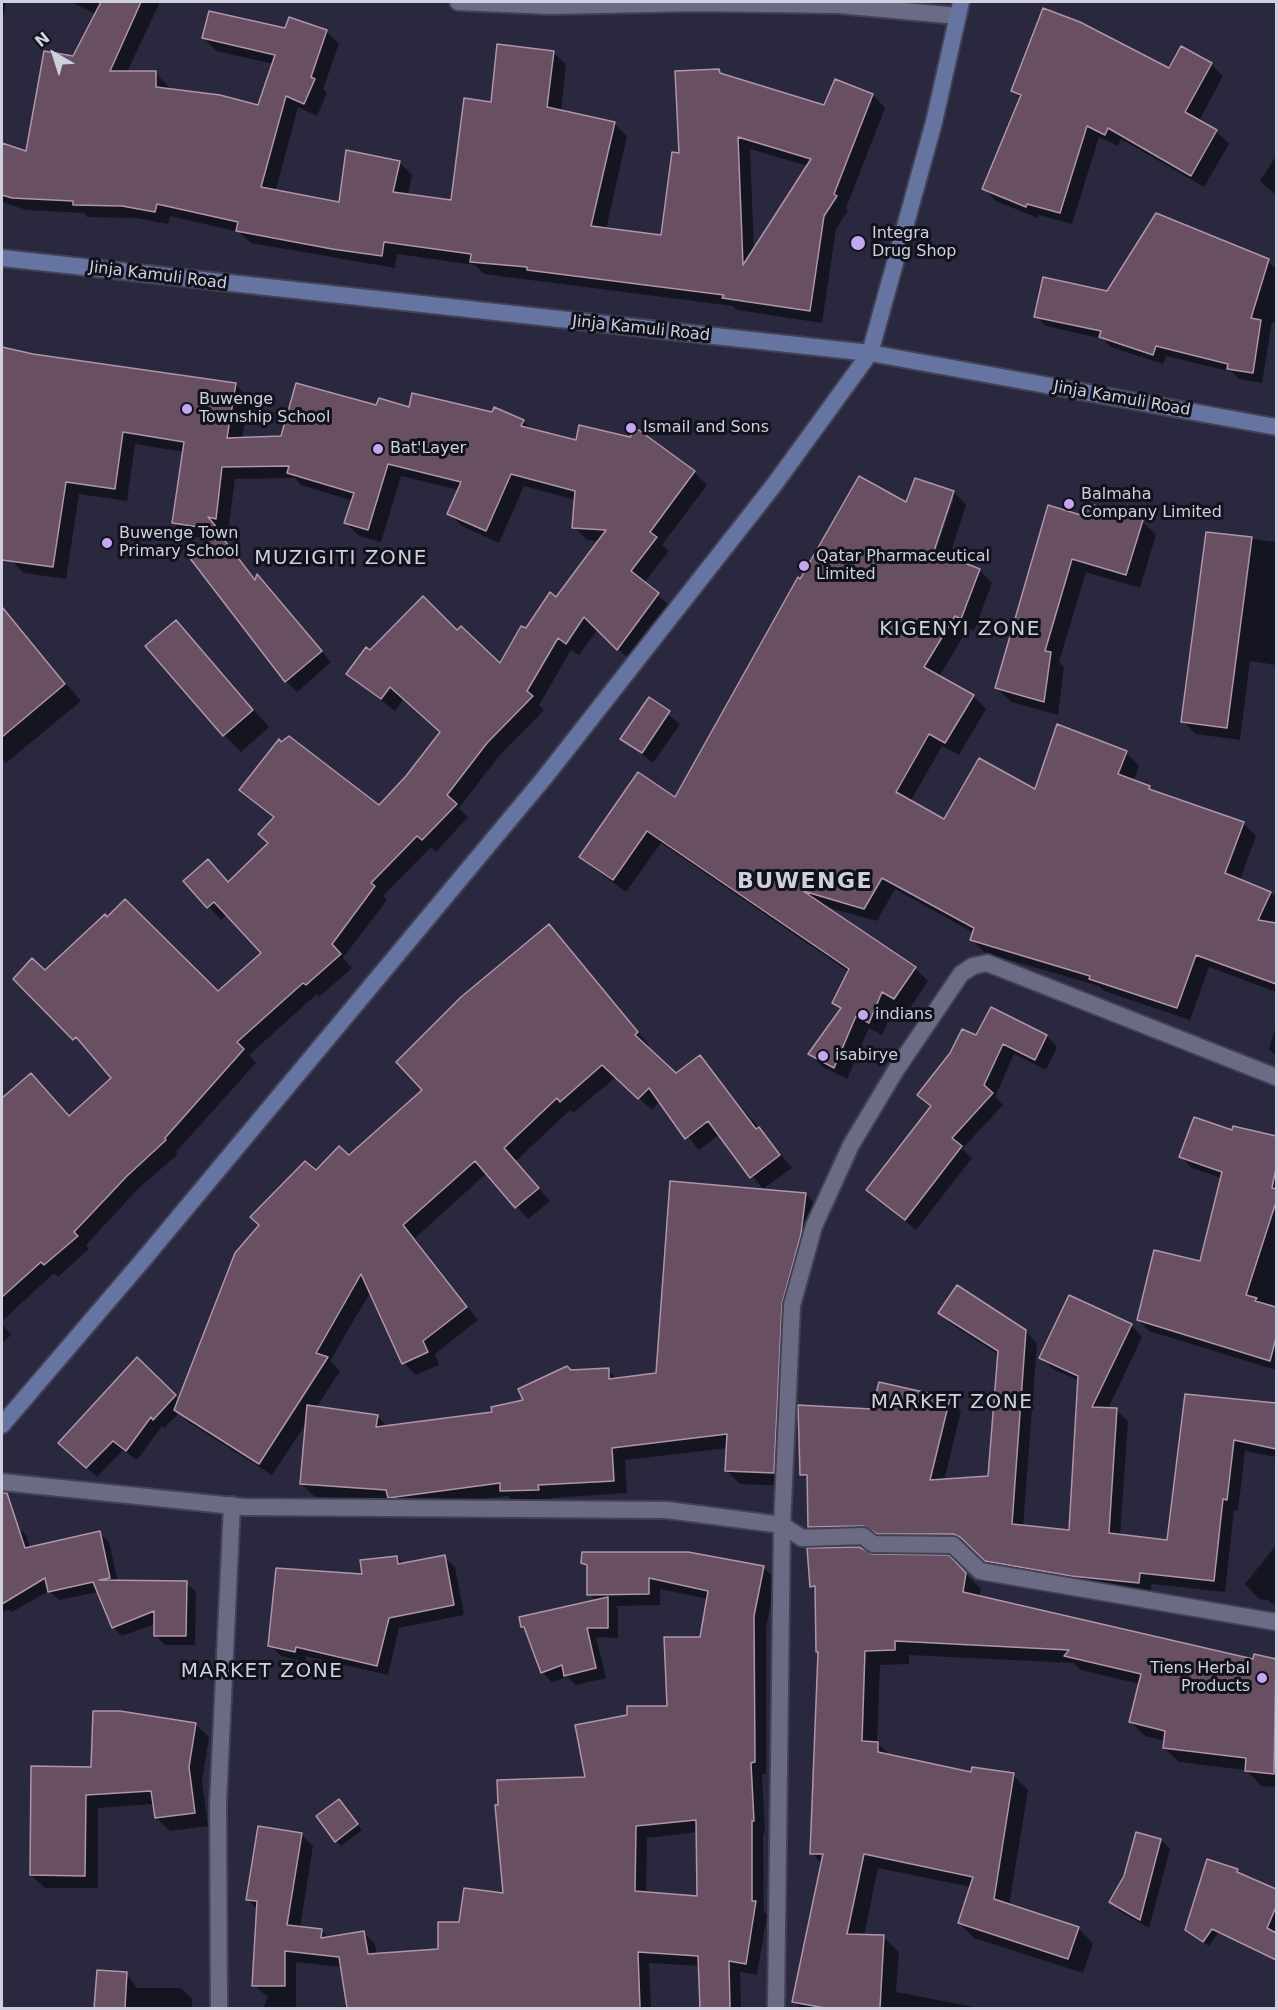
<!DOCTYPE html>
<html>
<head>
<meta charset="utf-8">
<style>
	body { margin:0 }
	#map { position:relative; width:1278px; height:2010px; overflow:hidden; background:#29283f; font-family:"DejaVu Sans",sans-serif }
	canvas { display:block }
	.frame { position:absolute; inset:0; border:3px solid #cfd0df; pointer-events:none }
	.north { position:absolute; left:24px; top:24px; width:60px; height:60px; -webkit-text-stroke:4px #12121c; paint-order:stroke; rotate:321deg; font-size:16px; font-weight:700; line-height:24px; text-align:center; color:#cfd0df }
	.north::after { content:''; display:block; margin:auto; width:21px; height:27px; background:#cfd0df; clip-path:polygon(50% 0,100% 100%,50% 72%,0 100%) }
</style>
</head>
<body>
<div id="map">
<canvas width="1278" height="2010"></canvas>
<div class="frame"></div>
<div class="north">N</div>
</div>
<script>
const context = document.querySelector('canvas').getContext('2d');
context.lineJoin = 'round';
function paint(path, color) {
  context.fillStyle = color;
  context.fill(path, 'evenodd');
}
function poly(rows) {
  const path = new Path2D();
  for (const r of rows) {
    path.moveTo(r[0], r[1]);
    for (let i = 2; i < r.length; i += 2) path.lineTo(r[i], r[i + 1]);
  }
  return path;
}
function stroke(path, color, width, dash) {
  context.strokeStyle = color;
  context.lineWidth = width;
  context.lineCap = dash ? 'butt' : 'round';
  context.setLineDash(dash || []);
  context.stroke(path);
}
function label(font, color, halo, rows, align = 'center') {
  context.font = font + ' "DejaVu Sans",sans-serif';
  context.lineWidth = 6;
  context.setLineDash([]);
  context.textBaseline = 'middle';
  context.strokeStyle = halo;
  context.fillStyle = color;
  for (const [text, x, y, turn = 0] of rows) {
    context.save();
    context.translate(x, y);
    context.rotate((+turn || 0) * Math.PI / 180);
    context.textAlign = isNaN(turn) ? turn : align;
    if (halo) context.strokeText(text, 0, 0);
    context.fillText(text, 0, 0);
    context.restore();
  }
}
const shadow = poly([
	[2,2,6,2,2,24],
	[71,2,160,2,127,72,155,73,168,86,168,90,259,106,274,64,216,51,204,38,286,29,326,31,339,44,323,89,327,93,317,116,298,107,275,193,340,204,399,162,412,175,408,195,452,201,492,104,553,52,566,65,561,111,614,123,627,136,606,230,662,237,681,155,719,70,724,76,825,107,835,81,873,95,885,108,846,208,848,210,836,229,822,323,737,310,733,306,484,274,475,265,397,254,395,268,251,243,239,232,170,216,168,224,136,218,87,217,84,213,26,210,2,202,2,144,28,153,96,14],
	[750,149,808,166,754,251],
	[1211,64,1223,76,1199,121,1216,131,1229,144,1204,187,1121,139,1118,146,1099,137,1072,224,1039,215,1038,218,996,201,984,189,1021,99,1013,91],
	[1276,156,1276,195,1260,181],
	[1268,261,1276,269,1276,322,1272,322,1262,383,1239,379,1232,372,1166,356,1163,364,1111,347,1103,339,1046,326,1036,316,1108,292],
	[2,349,236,385,249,398,242,439,282,438,378,407,410,409,523,421,532,430,694,472,707,485,662,545,669,551,644,583,671,607,631,661,598,629,579,655,571,650,539,705,544,710,499,756,459,808,468,817,436,852,431,847,383,896,387,900,343,958,352,968,319,997,317,994,249,1055,256,1063,176,1152,178,1154,139,1188,86,1245,89,1249,58,1277,54,1273,2,1321,2,1138,43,1089,69,1117,113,1078,45,972,218,993,263,953,227,914,221,920,185,881,229,884,270,843,275,819,241,790,379,808,407,777,441,733,404,698,395,711,348,674,370,652,457,632,500,665,526,630,557,599,600,541,587,540,574,527,576,500,524,486,499,543,462,526,449,514,459,490,401,476,381,542,359,536,346,523,353,501,301,485,295,478,235,479,228,531,217,528,256,580,268,587,331,662,297,692,286,681,214,539,187,536,174,523,184,452,135,444,127,501,79,494,66,579,24,573,11,560,18,518,2,515],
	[954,492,966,505,949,558,979,570,992,583,974,631,968,628,939,677,973,696,986,709,959,755,942,746,910,802,945,821,1036,791,1126,753,1139,766,1133,781,1149,787,1155,793,1243,823,1256,836,1240,880,1276,896,1276,992,1209,967,1190,1020,1104,991,1099,986,985,953,972,940,974,933,895,889,877,921,822,906,915,968,928,981,908,1011,896,1003,882,1035,869,1028,847,1079,823,1067,810,1054,842,1011,834,1003,849,972,661,843,626,892,594,869,581,856,675,799,800,581,907,505],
	[950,498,954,498,933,559,930,558],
	[1085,517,1142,521,1156,535,1140,588,1086,572,1059,662,1064,667,1058,715,1011,702,997,688],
	[1207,533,1276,542,1276,665,1250,661,1240,740,1196,734,1183,721],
	[176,622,269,727,241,752,224,735],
	[14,624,81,701,6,763,2,758,2,635],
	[649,699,680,724,653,763,622,739],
	[561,939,649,1045,646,1048,676,1075,700,1057,792,1168,763,1189,720,1134,699,1150,660,1101,652,1110,616,1077,573,1113,570,1110,515,1162,550,1201,528,1219,487,1173,415,1238,478,1320,435,1354,439,1365,416,1375,404,1363,371,1291,330,1361,340,1371,316,1408,377,1416,388,1427,494,1413,525,1401,571,1372,608,1370,618,1380,657,1375,806,1194,819,1208,794,1318,787,1486,740,1484,726,1470,728,1448,625,1460,627,1493,551,1498,551,1502,515,1504,508,1496,402,1510,394,1502,315,1497,301,1483,307,1422,272,1475,188,1422,179,1413,164,1428,162,1426,137,1460,123,1450,97,1477,70,1453,137,1360,179,1400,316,1172,349,1157,425,1090],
	[992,1009,1047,1036,1057,1047,1046,1070,1014,1054,995,1097,1003,1105,962,1149,972,1158,916,1230,868,1190,932,1107,919,1094,977,1037],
	[1276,1026,1276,1056,1269,1049],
	[1234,1128,1276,1138,1276,1370,1149,1331,1138,1320,1201,1262,1222,1178,1192,1168,1181,1157,1234,1132],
	[940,1312,1025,1331,1037,1343,1023,1527,1070,1532,1080,1381,1053,1369,1041,1357,1131,1325,1142,1337,1108,1409,1116,1410,1128,1421,1120,1536,1168,1541,1186,1396,1276,1405,1276,1457,1245,1451,1238,1511,1234,1510,1225,1592,1152,1584,1150,1594,998,1572,974,1549,966,1545,890,1544,821,1538,809,1527,809,1481,802,1474,873,1411,950,1399,961,1411,944,1481,990,1477,999,1355,951,1324],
	[2,1324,11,1335,2,1343],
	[16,1526,26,1535,30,1548,100,1533,109,1542,118,1582,186,1583,196,1592,195,1645,165,1645,155,1635,155,1624,122,1636,113,1627,99,1592,59,1600,49,1591,12,1612,9,1610,2,1612,2,1530],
	[1276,1545,1276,1606,1268,1600,1259,1599,1245,1584],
	[872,1556,948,1557,981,1589,979,1598,1254,1661,1255,1656,1276,1661,1276,1787,1261,1786,1246,1770,1179,1762,1164,1748,1165,1741,1145,1736,1131,1722,1140,1684,1081,1670,1074,1663,909,1655,909,1664,880,1665,877,1743,891,1756,972,1774,1013,1775,1028,1790,1009,1906,1078,1928,1093,1943,1083,1973,974,1938,959,1923,971,1887,878,1868,864,1936,884,1937,899,1952,896,1992,980,2008,801,2008,794,2001,822,1864,812,1853,820,1654,816,1591,811,1586],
	[397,1557,404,1564,444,1557,455,1567,464,1615,399,1628,388,1675,306,1656,305,1662,281,1656,270,1645,364,1576],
	[583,1563,763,1567,775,1579,766,1628,766,1774,762,1774,765,1833,763,1833,764,1912,767,1915,757,1975,740,1972,741,2008,702,2008,700,1966,649,1963,651,2008,343,2008,343,2006,348,2005,342,1967,296,1962,296,2008,263,2008,268,1997,253,1985,258,1910,247,1899,301,1834,313,1846,300,1928,321,1930,329,1938,364,1933,375,1944,377,1955,439,1950,460,1923,505,1894,587,1778,669,1707,701,1638,708,1599,660,1589,660,1605,615,1606,618,1608,618,1638,596,1637,606,1678,576,1685,567,1677,552,1682,542,1672,528,1632,522,1627,596,1601,589,1594,589,1569],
	[698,1832,698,1897,646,1894,647,1838],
	[195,1724,209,1737,202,1781,208,1826,170,1831,156,1818,154,1804,98,1808,98,1888,45,1888,31,1875,93,1768],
	[344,1806,362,1830,341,1846,336,1841],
	[1161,1840,1170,1849,1149,1928,1119,1911,1111,1902],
	[1237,1870,1243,1876,1276,1891,1276,1948,1271,1959,1218,1933,1209,1946,1192,1935],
	[98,1972,126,1973,137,1988,181,1988,192,1999,192,2008,96,2008]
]);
const building = poly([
	[101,2,141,2,110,71,156,71,156,87,220,95,258,105,275,55,202,38,209,11,285,28,289,17,327,30,311,77,315,79,304,104,286,96,261,187,339,202,346,150,400,161,393,192,451,200,464,98,491,102,497,44,554,51,547,107,615,122,591,226,661,235,672,152,679,153,675,71,719,69,720,73,824,105,835,79,873,94,834,194,837,196,824,216,810,311,722,298,724,295,527,270,527,267,470,262,471,254,384,242,382,256,332,249,236,231,238,222,157,204,155,212,122,206,73,205,73,201,12,198,2,195,2,143,26,151,44,51,73,56,101,2],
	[738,137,811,159,743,265,738,137],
	[1043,8,1080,22,1169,68,1181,46,1212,63,1185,112,1217,130,1191,176,1108,128,1105,135,1087,126,1060,213,1027,204,1026,207,982,189,1021,95,1011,91,1043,8],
	[1156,213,1269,259,1251,318,1261,320,1253,373,1227,369,1228,364,1156,346,1153,355,1099,337,1101,331,1034,317,1043,277,1107,291,1156,213],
	[2,347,33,354,236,383,227,438,281,436,296,383,376,405,379,398,409,407,412,393,492,412,494,407,524,420,521,426,576,440,579,425,630,437,636,428,695,471,650,532,657,537,631,571,659,593,617,650,584,617,566,644,558,638,527,691,533,696,487,743,447,795,457,804,422,840,417,836,371,883,375,886,332,944,341,954,306,985,303,983,237,1042,244,1049,165,1138,166,1140,127,1176,74,1232,78,1236,44,1265,41,1262,2,1297,2,1098,31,1073,69,1116,111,1078,76,1037,73,1040,13,979,32,958,45,970,105,914,107,917,125,899,218,991,261,953,214,902,207,908,183,881,208,859,228,882,268,843,258,834,274,817,239,790,279,739,281,742,289,736,379,805,406,776,440,732,390,687,381,699,346,674,366,647,370,650,423,596,457,630,461,626,500,663,521,626,526,628,550,592,556,597,606,530,572,528,575,491,511,474,486,531,447,514,461,482,388,464,368,530,344,523,354,493,287,473,289,466,222,467,216,519,208,517,219,530,172,523,184,442,123,432,115,489,66,482,53,567,2,560,2,347],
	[859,476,906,502,915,478,954,491,934,551,980,569,961,619,955,616,924,667,974,695,945,743,929,734,896,792,944,819,979,758,1035,789,1057,724,1127,751,1118,774,1150,786,1149,789,1244,822,1225,873,1271,892,1258,920,1276,923,1276,984,1196,955,1177,1008,1089,979,1090,976,970,940,974,928,882,878,864,909,803,891,916,967,894,999,882,992,869,1023,856,1016,834,1068,808,1054,841,1008,832,1003,849,969,647,831,613,880,579,857,638,772,675,797,798,577,800,579,859,476],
	[1087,503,1143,520,1126,575,1072,559,1045,651,1051,652,1044,702,995,688,1048,505,1084,516,1087,503],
	[1206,532,1252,537,1227,728,1181,722,1206,532],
	[219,533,255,580,257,574,322,651,285,682,189,557,219,533],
	[2,607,65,684,2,737,2,607],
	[176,620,253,710,223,736,145,646,176,620],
	[649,697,670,711,642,753,620,739,649,697],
	[549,924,638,1032,635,1035,676,1073,700,1055,756,1129,759,1127,780,1155,750,1178,708,1121,685,1139,649,1088,638,1099,602,1065,560,1102,557,1098,504,1148,539,1188,515,1208,475,1161,403,1225,467,1307,423,1341,428,1352,402,1364,361,1274,316,1353,328,1357,259,1464,174,1410,235,1253,259,1225,250,1217,305,1161,316,1170,339,1146,349,1155,422,1090,396,1062,461,997,549,924],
	[991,1007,1047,1035,1035,1060,1003,1044,984,1085,993,1093,952,1138,962,1146,905,1220,866,1190,931,1106,917,1095,950,1053,962,1029,976,1035,991,1007],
	[1194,1117,1232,1130,1233,1126,1276,1136,1276,1168,1272,1188,1276,1189,1276,1202,1246,1295,1257,1298,1255,1301,1276,1307,1276,1338,1270,1361,1137,1320,1154,1250,1200,1261,1222,1172,1179,1157,1194,1117],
	[670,1181,806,1193,801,1234,782,1304,774,1473,725,1471,727,1434,612,1448,614,1481,538,1485,539,1490,500,1491,500,1483,388,1498,386,1490,300,1484,307,1405,378,1415,376,1427,492,1412,491,1407,523,1400,518,1389,567,1366,571,1370,609,1368,609,1379,656,1373,670,1181],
	[957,1285,1026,1330,1012,1524,1069,1530,1078,1376,1039,1358,1069,1295,1132,1324,1092,1407,1117,1408,1109,1533,1167,1540,1185,1394,1276,1403,1276,1449,1234,1440,1227,1500,1223,1499,1214,1581,1140,1573,1139,1583,1071,1576,985,1561,960,1537,953,1534,877,1534,863,1526,808,1527,807,1475,800,1475,798,1405,872,1409,879,1382,950,1398,930,1480,988,1476,998,1351,938,1313,957,1285],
	[137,1357,176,1395,153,1420,151,1417,126,1451,113,1441,86,1468,58,1443,137,1357],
	[2,1493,7,1493,25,1548,100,1531,110,1578,99,1580,187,1581,186,1636,154,1636,154,1611,112,1628,93,1582,48,1592,45,1578,2,1604,2,1493],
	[859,1547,873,1554,949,1555,966,1573,963,1592,1253,1659,1254,1654,1276,1659,1274,1774,1245,1771,1246,1758,1163,1748,1165,1731,1129,1722,1141,1674,1064,1656,1069,1650,895,1641,895,1650,865,1651,862,1741,878,1742,878,1752,971,1772,972,1767,1014,1773,994,1899,1079,1927,1068,1959,958,1923,973,1877,864,1854,847,1934,884,1935,880,2008,825,2008,792,2002,823,1854,810,1854,818,1652,816,1652,815,1586,810,1587,807,1548,859,1547],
	[582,1552,688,1552,764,1566,754,1616,755,1762,751,1763,754,1821,752,1821,752,1901,756,1901,746,1964,729,1961,730,2008,700,2008,698,1956,638,1952,640,2008,347,2008,339,1957,285,1951,285,1986,252,1986,257,1901,246,1900,258,1826,302,1833,287,1925,322,1929,321,1938,364,1931,368,1954,438,1949,438,1922,459,1922,464,1888,503,1893,495,1805,498,1805,497,1780,585,1777,575,1725,627,1715,627,1706,667,1706,664,1637,700,1637,708,1591,649,1578,649,1594,587,1595,587,1565,581,1563,582,1552],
	[696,1820,697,1896,635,1891,636,1826,696,1820],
	[445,1555,454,1605,389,1618,377,1666,296,1647,295,1652,268,1646,276,1568,362,1574,360,1560,397,1556,398,1564,445,1555],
	[608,1597,608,1628,587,1628,596,1668,564,1676,562,1665,541,1673,524,1627,521,1627,519,1617,608,1597],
	[93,1711,120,1711,196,1723,189,1767,195,1813,155,1818,151,1791,86,1795,85,1876,30,1875,31,1766,91,1767,93,1711],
	[339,1799,358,1824,335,1842,316,1816,339,1799],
	[1136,1832,1161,1839,1140,1920,1109,1902,1124,1876,1136,1832],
	[1207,1859,1238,1869,1237,1872,1276,1889,1276,1907,1267,1928,1276,1933,1276,1960,1212,1929,1203,1942,1185,1930,1207,1859],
	[97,1970,127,1972,125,2008,94,2008,97,1970]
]);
const minor = poly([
	[458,2,551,6,696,3,839,5,958,16],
	[2,1482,244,1507,667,1510,782,1525,802,1538,863,1536,873,1544,953,1545,980,1571,1276,1622],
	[219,2008,218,1804,232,1505],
	[776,2008,782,1525,792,1305,814,1226,851,1145,896,1070,961,974,973,966,987,963,1276,1077]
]);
const secondary = poly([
	[2,258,870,353,1276,427],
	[2,1425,143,1260,545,777,774,485,870,353,934,122,961,2]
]);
const markers = [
	[858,243,8,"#c5a7f1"],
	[187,409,6,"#c5a7f1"],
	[631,428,6,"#c5a7f1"],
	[378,449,6,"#c5a7f1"],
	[1069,504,6,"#c5a7f1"],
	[107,543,6,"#c5a7f1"],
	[804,566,6,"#c5a7f1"],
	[863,1015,6,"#c5a7f1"],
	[823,1056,6,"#c5a7f1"],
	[1262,1678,6,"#c5a7f1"]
];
const poiNames = [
	["Integra",872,234],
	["Drug Shop",872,252],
	["Buwenge",199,400],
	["Township School",199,418],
	["Ismail and Sons",643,428],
	["Bat'Layer",390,449],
	["Balmaha",1081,495],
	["Company Limited",1081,513],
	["Buwenge Town",119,534],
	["Primary School",119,552],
	["Qatar Pharmaceutical",816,557],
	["Limited",816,575],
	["indians",875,1015],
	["isabirye",835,1056],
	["Tiens Herbal",1250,1669,"right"],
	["Products",1250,1687,"right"]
];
const streetNames = [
	["Jinja Kamuli Road",158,276,7],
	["Jinja Kamuli Road",641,329,6],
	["Jinja Kamuli Road",1122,399,10]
];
const quarterNames = [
	["MUZIGITI ZONE",341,559],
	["KIGENYI ZONE",960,630],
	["MARKET ZONE",952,1403],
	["MARKET ZONE",262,1672]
];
const districtNames = [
	["BUWENGE",805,882]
];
paint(shadow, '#0007');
paint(building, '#685062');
stroke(building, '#b095a9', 1.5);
stroke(minor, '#434255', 20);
stroke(secondary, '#434255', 20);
stroke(minor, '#6b6b86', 16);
stroke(secondary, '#6674a2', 16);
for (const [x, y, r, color] of markers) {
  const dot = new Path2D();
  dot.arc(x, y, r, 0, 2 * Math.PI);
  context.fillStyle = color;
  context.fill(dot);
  stroke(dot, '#12121c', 2);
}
label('16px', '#cfd0df', '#12121c', poiNames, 'left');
label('16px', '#cfd0df', '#12121c', streetNames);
context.letterSpacing = '1.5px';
label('20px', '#cfd0df', '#12121c', quarterNames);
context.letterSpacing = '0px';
context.letterSpacing = '1.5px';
label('bold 22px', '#cfd0df', '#12121c', districtNames);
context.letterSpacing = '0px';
</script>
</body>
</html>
